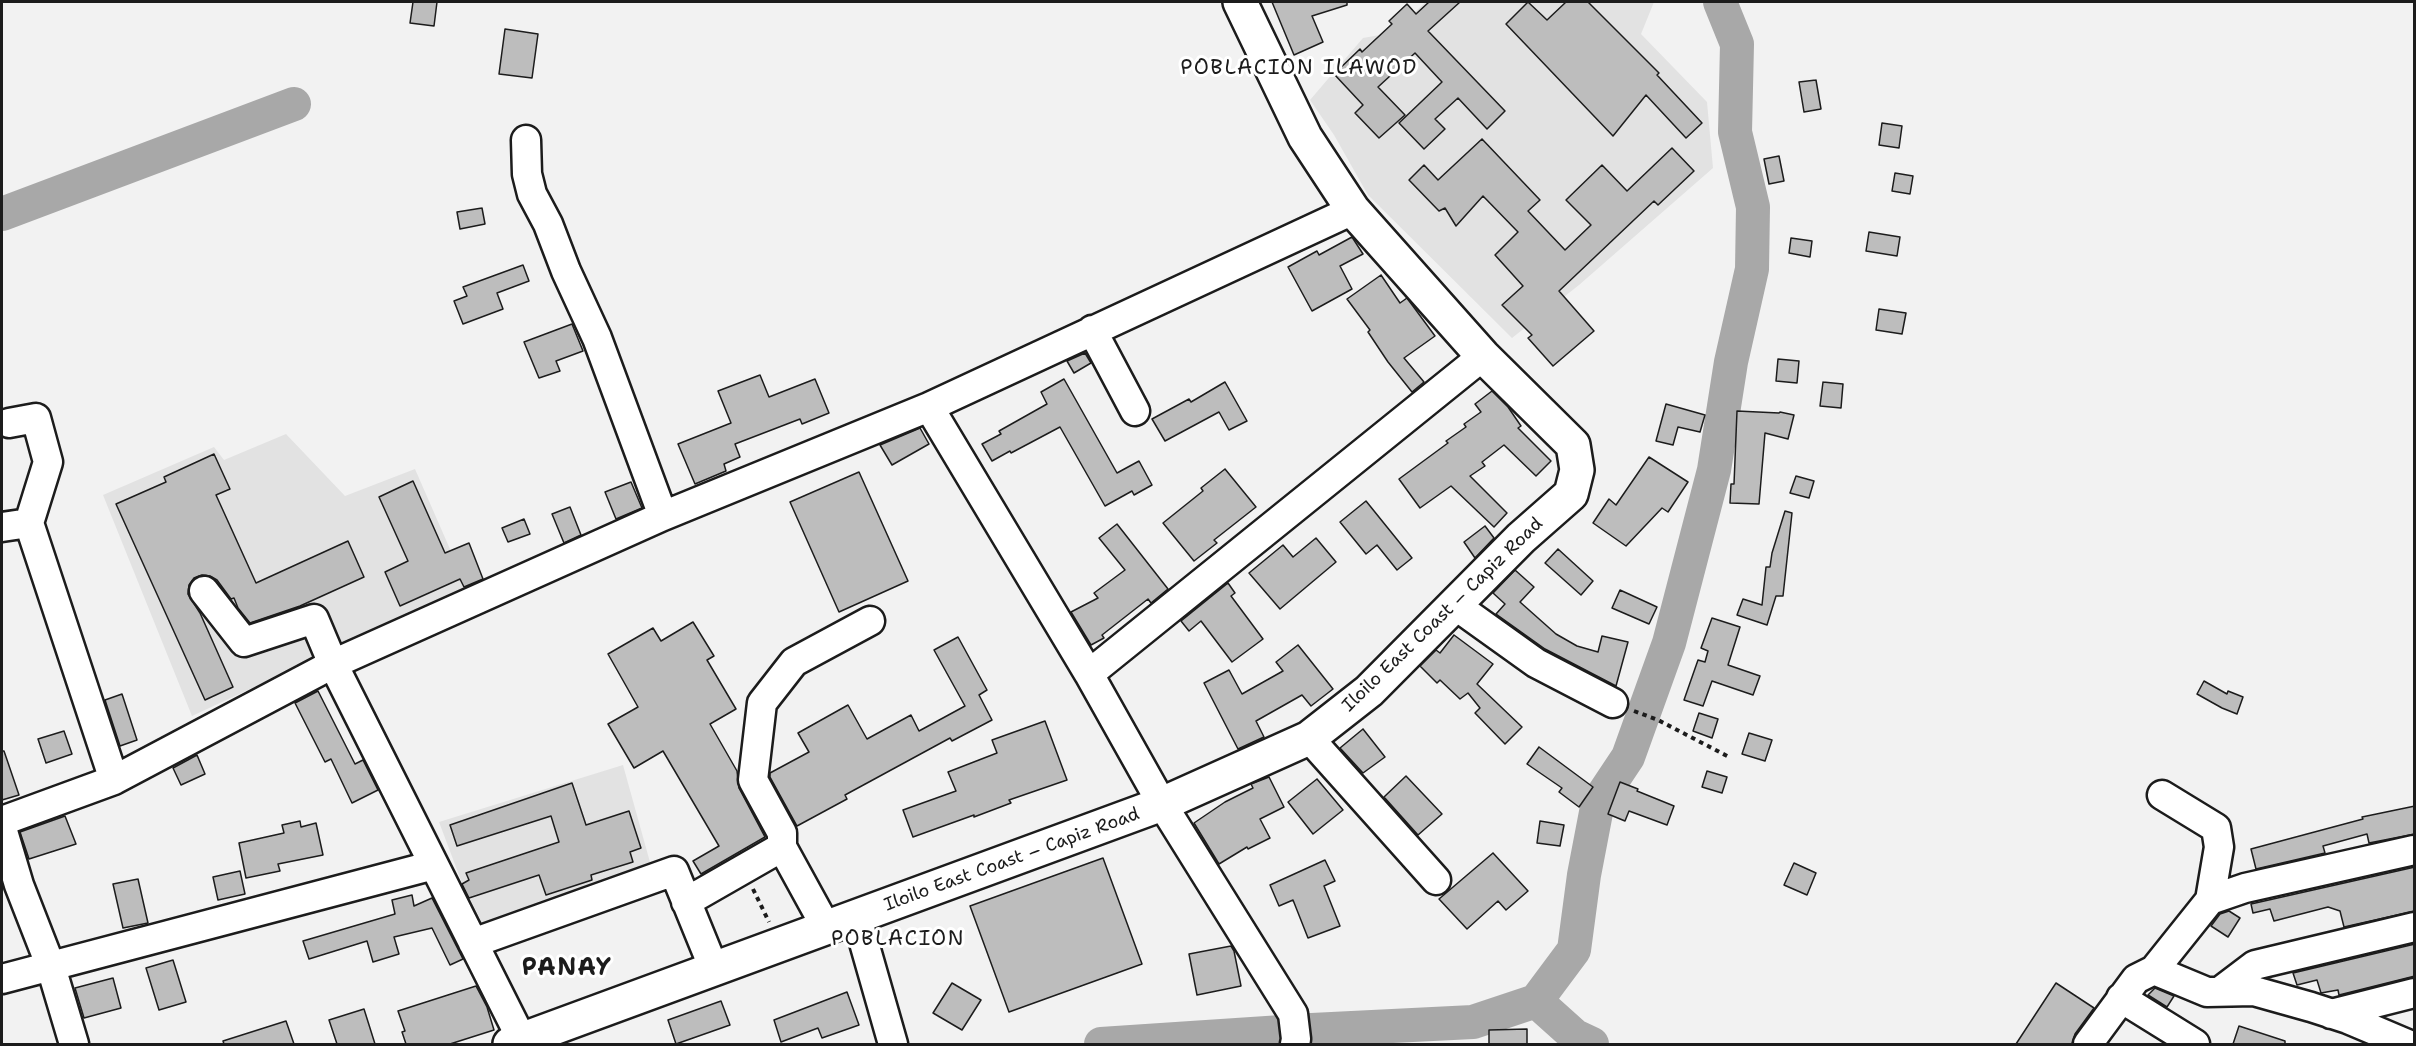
<!DOCTYPE html>
<html>
<head>
<meta charset="utf-8">
<style>
	body { margin:0 }
	#map { position:relative; width:2416px; height:1046px; overflow:hidden; background:#f2f2f2; font-family:"Shantell Sans",sans-serif }
	canvas { display:block }
	.frame { position:absolute; inset:0; border:3px solid #1c1c1c; pointer-events:none }
</style>
</head>
<body>
<div id="map">
<canvas width="2416" height="1046"></canvas>
<div class="frame"></div>
</div>
<script>
const context = document.querySelector('canvas').getContext('2d');
context.lineJoin = 'round';
function paint(path, color) {
  context.fillStyle = color;
  context.fill(path, 'evenodd');
}
function poly(rows) {
  const path = new Path2D();
  for (const r of rows) {
    path.moveTo(r[0], r[1]);
    for (let i = 2; i < r.length; i += 2) path.lineTo(r[i], r[i + 1]);
  }
  return path;
}
function stroke(path, color, width, dash) {
  context.strokeStyle = color;
  context.lineWidth = width;
  context.lineCap = dash ? 'butt' : 'round';
  context.setLineDash(dash || []);
  context.stroke(path);
}
function label(font, color, halo, rows, align = 'center') {
  context.font = font + ' "Shantell Sans",sans-serif';
  context.lineWidth = 6;
  context.setLineDash([]);
  context.textBaseline = 'middle';
  context.strokeStyle = halo;
  context.fillStyle = color;
  for (const [text, x, y, turn = 0] of rows) {
    context.save();
    context.translate(x, y);
    context.rotate((+turn || 0) * Math.PI / 180);
    context.textAlign = isNaN(turn) ? turn : align;
    if (halo) context.strokeText(text, 0, 0);
    context.fillText(text, 0, 0);
    context.restore();
  }
}
const built = poly([
	[1426,2,1654,2,1641,34,1707,102,1713,168,1579,285,1512,338,1368,195,1334,135,1310,100,1363,38,1391,33],
	[286,434,345,496,415,469,467,588,192,716,103,495,214,447,224,460],
	[623,765,653,873,479,928,439,822]
]);
const river = poly([
	[2,214,294,104],
	[1536,1001,1575,1036,1592,1044],
	[1101,1044,1312,1030,1473,1022,1536,1001,1574,950,1584,875,1598,802,1628,757,1669,643,1714,470,1731,362,1752,269,1753,207,1735,132,1737,44,1720,2]
]);
const building = poly([
	[413,2,437,2,434,26,410,23,413,2],
	[1272,2,1347,2,1347,5,1312,16,1323,42,1294,55,1272,2],
	[1429,2,1460,2,1428,31,1505,111,1487,129,1458,98,1435,119,1445,129,1424,149,1399,123,1442,82,1415,53,1378,87,1405,115,1379,138,1355,113,1363,105,1334,74,1360,49,1362,52,1392,24,1389,21,1407,4,1416,14,1429,2],
	[1528,2,1547,20,1566,2,1588,2,1659,73,1657,75,1702,123,1686,138,1646,95,1613,136,1506,24,1528,2],
	[505,29,538,34,532,78,499,74,505,29],
	[1816,80,1821,109,1804,112,1799,82,1816,80],
	[1882,123,1902,126,1899,148,1879,145,1882,123],
	[1482,139,1540,200,1528,211,1565,250,1591,225,1566,200,1602,165,1627,191,1672,148,1694,171,1658,205,1654,201,1559,291,1594,331,1553,366,1528,338,1532,335,1502,305,1523,286,1495,255,1518,232,1483,196,1456,226,1445,208,1439,211,1409,180,1424,165,1438,180,1482,139],
	[1779,156,1784,181,1769,184,1764,159,1779,156],
	[1895,173,1913,176,1910,194,1892,191,1895,173],
	[482,208,485,224,460,229,457,212,482,208],
	[1869,232,1900,237,1897,256,1866,251,1869,232],
	[1352,237,1363,254,1340,266,1352,289,1312,311,1288,267,1317,251,1319,255,1352,237],
	[1791,238,1812,241,1810,257,1789,253,1791,238],
	[523,265,529,281,497,293,503,309,463,324,454,301,467,296,463,287,523,265],
	[1381,275,1400,303,1407,298,1435,336,1404,358,1424,382,1412,392,1388,362,1368,332,1370,330,1347,299,1381,275],
	[1879,309,1906,313,1902,334,1876,330,1879,309],
	[572,324,583,351,556,361,560,371,539,378,524,342,572,324],
	[1085,353,1091,363,1074,373,1067,361,1085,353],
	[1778,359,1799,361,1797,383,1776,381,1778,359],
	[760,375,769,397,815,379,829,413,802,424,800,419,735,444,740,457,724,464,726,471,695,484,678,444,731,423,718,391,760,375],
	[1064,379,1117,473,1139,461,1152,485,1134,495,1132,491,1105,506,1060,427,1011,453,1010,451,992,461,982,444,1001,434,999,431,1047,404,1041,392,1064,379],
	[1225,382,1247,421,1229,430,1219,412,1165,441,1152,419,1189,399,1191,402,1225,382],
	[1823,382,1843,384,1841,408,1820,406,1823,382],
	[1492,391,1508,407,1521,426,1518,428,1551,461,1536,476,1504,445,1482,462,1485,466,1470,476,1507,513,1494,527,1451,486,1420,508,1399,479,1448,443,1446,441,1466,427,1464,424,1481,412,1475,404,1492,391],
	[1666,404,1705,415,1700,432,1678,427,1673,445,1656,441,1666,404],
	[1737,411,1779,413,1780,412,1794,415,1788,439,1765,433,1759,504,1730,503,1731,484,1734,484,1737,411],
	[920,428,929,444,892,465,880,445,920,428],
	[214,454,230,489,216,495,256,583,348,541,364,577,300,606,250,623,238,608,234,598,231,599,217,580,210,576,202,575,194,578,189,585,188,594,200,613,233,687,205,700,116,504,166,482,164,477,214,454],
	[1649,457,1688,482,1668,512,1662,508,1626,546,1593,523,1609,499,1616,505,1649,457],
	[1225,469,1256,507,1214,540,1217,543,1194,561,1163,523,1203,491,1201,488,1225,469],
	[859,472,908,581,839,612,790,502,859,472],
	[1796,476,1814,481,1809,498,1790,493,1796,476],
	[413,481,445,553,469,543,483,579,464,587,460,579,400,606,385,572,408,561,379,497,413,481],
	[631,482,642,508,616,519,605,492,631,482],
	[1366,501,1412,558,1397,570,1377,545,1366,554,1340,522,1366,501],
	[570,507,581,535,564,543,552,514,570,507],
	[1785,511,1792,513,1783,596,1776,596,1767,625,1737,615,1743,599,1762,605,1766,567,1770,567,1772,553,1785,511],
	[524,519,530,534,508,542,502,528,524,519],
	[1117,524,1168,589,1151,603,1148,599,1102,635,1104,638,1091,645,1071,612,1098,598,1094,593,1125,570,1099,538,1117,524],
	[1485,526,1494,538,1475,558,1464,542,1485,526],
	[1316,538,1336,562,1280,609,1249,573,1283,545,1293,557,1316,538],
	[1558,549,1593,581,1581,595,1545,563,1558,549],
	[1515,570,1534,587,1520,602,1556,634,1577,646,1598,652,1602,636,1628,642,1616,686,1545,649,1496,614,1505,604,1493,593,1515,570],
	[1228,583,1235,593,1231,596,1263,639,1232,662,1201,621,1189,631,1181,621,1228,583],
	[1620,590,1657,607,1649,624,1612,608,1620,590],
	[1712,618,1740,627,1728,665,1760,676,1753,695,1712,681,1703,706,1684,700,1698,660,1705,662,1708,651,1701,648,1712,618],
	[693,622,714,656,707,660,736,709,710,724,737,771,739,788,765,837,701,874,693,861,719,846,663,751,634,768,608,724,638,707,608,654,653,628,661,641,693,622],
	[1454,635,1493,664,1477,684,1522,727,1505,744,1475,713,1480,708,1468,693,1460,699,1440,680,1437,683,1420,666,1436,650,1440,653,1454,635],
	[958,637,987,690,979,695,992,720,952,741,950,738,845,795,847,799,797,826,770,777,770,773,809,752,798,733,848,705,867,739,911,715,919,731,965,706,934,650,958,637],
	[1298,645,1333,689,1311,706,1302,695,1256,721,1264,737,1238,749,1204,683,1229,670,1242,694,1283,671,1276,662,1298,645],
	[2204,681,2227,694,2228,691,2243,697,2237,714,2222,708,2197,694,2204,681],
	[318,691,355,764,363,760,378,790,352,803,331,759,325,762,295,703,318,691],
	[122,694,137,740,120,746,105,700,122,694],
	[1699,713,1718,719,1712,738,1693,731,1699,713],
	[1045,721,1067,780,1009,800,1011,803,974,817,974,815,913,837,903,810,956,791,948,772,997,753,992,740,1045,721],
	[1363,729,1385,757,1363,773,1340,748,1363,729],
	[64,731,72,754,46,763,38,739,64,731],
	[1749,733,1772,740,1765,761,1742,754,1749,733],
	[1539,747,1593,787,1579,807,1559,792,1562,788,1527,764,1539,747],
	[2,751,4,751,19,795,2,800,2,751],
	[197,755,205,774,181,785,173,768,197,755],
	[1707,771,1727,777,1722,793,1702,787,1707,771],
	[1406,776,1442,814,1418,835,1384,797,1406,776],
	[1269,777,1284,807,1260,819,1270,838,1248,849,1247,847,1219,864,1194,823,1225,802,1253,788,1251,784,1269,777],
	[1317,779,1343,810,1313,834,1288,802,1317,779],
	[1620,782,1638,789,1637,791,1674,806,1667,825,1629,811,1625,821,1608,814,1620,782],
	[572,783,586,825,629,811,641,848,630,852,633,862,591,875,592,880,546,895,539,875,469,898,462,884,469,880,466,873,559,842,551,816,457,846,450,825,572,783],
	[2415,806,2415,834,2369,843,2367,834,2323,846,2325,853,2256,869,2251,849,2363,819,2362,817,2415,806],
	[65,816,76,844,29,859,20,832,65,816],
	[300,821,301,827,316,823,323,855,278,864,280,871,246,878,239,843,284,833,282,825,300,821],
	[1540,821,1564,825,1560,846,1537,843,1540,821],
	[1493,853,1528,891,1506,910,1498,901,1467,929,1439,899,1493,853],
	[1103,858,1142,964,1009,1012,970,906,1103,858],
	[1325,860,1335,881,1324,886,1340,926,1308,938,1293,900,1279,906,1270,885,1325,860],
	[1794,863,1816,873,1807,895,1784,885,1794,863],
	[2415,867,2415,911,2344,927,2340,911,2328,907,2274,921,2270,909,2253,913,2251,904,2415,867],
	[240,871,245,894,218,900,213,877,240,871],
	[138,879,148,923,123,928,113,884,138,879],
	[412,895,414,906,432,898,463,959,450,965,432,928,394,937,399,954,373,962,367,941,309,959,303,941,395,914,392,900,412,895],
	[2229,911,2240,918,2228,937,2211,926,2220,914,2229,911],
	[2415,944,2415,976,2339,995,2338,990,2321,993,2317,980,2297,985,2293,973,2415,944],
	[1231,946,1234,951,1241,986,1197,995,1189,954,1231,946],
	[173,960,186,1002,159,1010,146,968,173,960],
	[113,978,121,1008,84,1018,75,988,113,978],
	[952,983,981,1000,962,1030,933,1013,952,983],
	[2056,983,2094,1008,2075,1034,2072,1044,2016,1044,2056,983],
	[476,986,487,1007,494,1030,450,1044,406,1044,402,1032,405,1031,398,1011,476,986],
	[2155,988,2174,996,2167,1007,2148,995,2155,988],
	[847,992,859,1025,822,1038,818,1028,781,1042,774,1020,847,992],
	[721,1001,730,1025,676,1044,668,1020,721,1001],
	[364,1009,375,1044,337,1044,329,1020,364,1009],
	[286,1021,294,1044,224,1044,223,1041,286,1021],
	[2239,1026,2285,1041,2285,1044,2233,1044,2239,1026],
	[1527,1029,1527,1044,1489,1044,1489,1030,1527,1029]
]);
const path = poly([
	[1634,711,1658,720,1731,758],
	[753,889,769,922]
]);
const minor = poly([
	[526,140,527,174,532,194,548,224,566,271,597,338,663,516],
	[1092,330,1135,411],
	[929,407,1089,674,1162,804,1293,1014,1296,1039,1295,1044],
	[9,423,36,418,48,462,29,523,114,780],
	[2,527,29,523],
	[204,591,244,642,314,619,333,664,522,1040],
	[1455,605,1536,663,1613,703],
	[1089,674,1483,356],
	[1309,738,1436,880],
	[2162,795,2216,828,2219,847,2210,900],
	[2,821,114,780,333,664,663,516,929,407,1353,210],
	[2,828,19,885,51,967,74,1044],
	[782,847,782,833,753,780,762,703,794,662,870,621],
	[686,902,782,847,827,929],
	[857,918,893,1044],
	[473,943,674,871,714,969],
	[2154,970,2210,900,2245,888,2414,850],
	[2,979,434,865],
	[2222,990,2255,965,2414,927],
	[2121,998,2195,1044],
	[2331,1014,2414,993],
	[2088,1044,2136,979,2154,970,2207,992,2254,991,2311,1007,2348,1019,2407,1044]
]);
const major = poly([
	[510,1044,1162,804,1309,738,1369,691,1521,538,1571,494,1577,470,1573,445,1483,356,1353,210,1305,137,1240,2]
]);
const streetNames = [
	["Iloilo East Coast – Capiz Road",1443,615,-44],
	["Iloilo East Coast – Capiz Road",1012,860,-20]
];
const quarterNames = [
	["POBLACION ILAWOD",1299,69],
	["POBLACION",898,940]
];
const districtNames = [
	["PANAY",567,969]
];
paint(built, '#e2e2e2');
stroke(river, '#a8a8a8', 34);
paint(building, '#bdbdbd');
stroke(building, '#1c1c1c', 1.5);
stroke(minor, '#1c1c1c', 33);
stroke(major, '#1c1c1c', 38);
stroke(path, '#1c1c1c', 4, [4.5, 4.5]);
stroke(minor, '#fff', 28);
stroke(major, '#fff', 33);
label('18px', '#1c1c1c', '#fff', streetNames);
context.letterSpacing = '1.5px';
label('21px', '#1c1c1c', '#fff', quarterNames);
context.letterSpacing = '0px';
context.letterSpacing = '1.5px';
label('bold 24px', '#1c1c1c', '#fff', districtNames);
context.letterSpacing = '0px';
</script>
</body>
</html>
